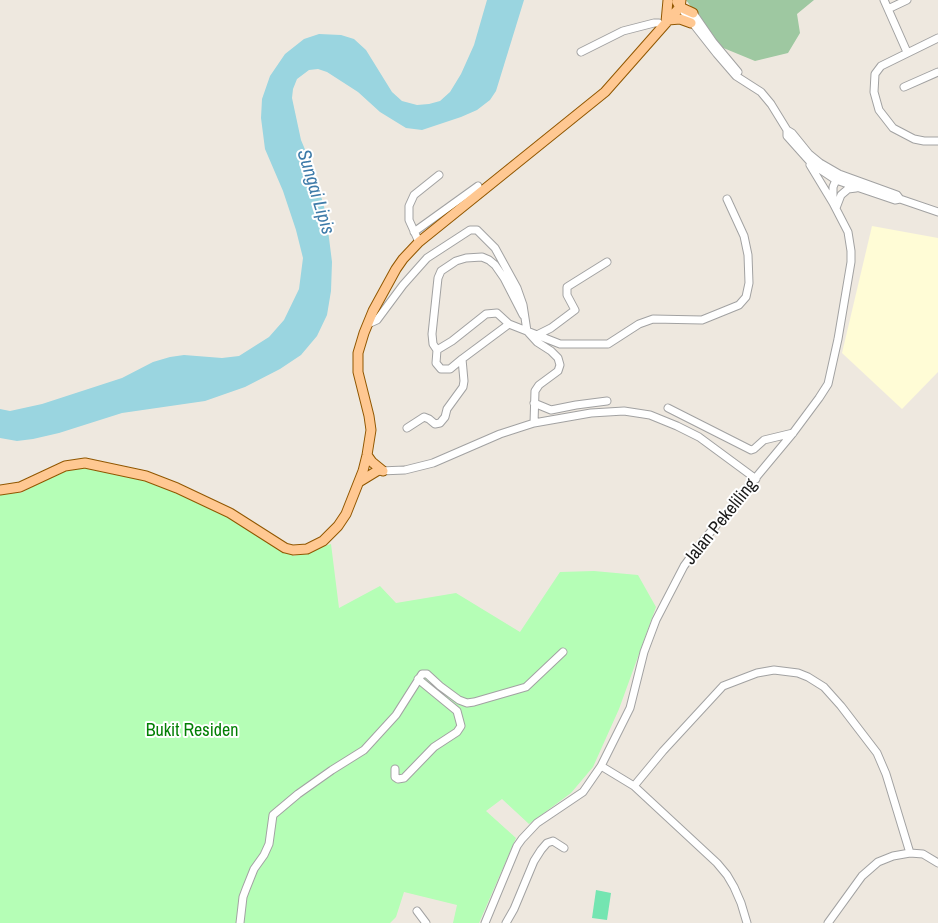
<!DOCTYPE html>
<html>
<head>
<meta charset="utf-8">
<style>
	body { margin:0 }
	canvas { display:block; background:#eee8df }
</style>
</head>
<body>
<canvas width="938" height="923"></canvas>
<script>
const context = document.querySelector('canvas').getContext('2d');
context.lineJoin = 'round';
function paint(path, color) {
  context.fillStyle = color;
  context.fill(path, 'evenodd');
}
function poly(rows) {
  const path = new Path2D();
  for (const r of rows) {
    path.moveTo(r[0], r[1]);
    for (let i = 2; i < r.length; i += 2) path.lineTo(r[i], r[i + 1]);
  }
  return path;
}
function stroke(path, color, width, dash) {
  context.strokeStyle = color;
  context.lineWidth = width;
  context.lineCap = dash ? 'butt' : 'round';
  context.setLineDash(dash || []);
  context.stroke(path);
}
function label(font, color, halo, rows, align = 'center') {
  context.font = font + ' "Archivo Narrow",sans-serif';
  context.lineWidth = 4;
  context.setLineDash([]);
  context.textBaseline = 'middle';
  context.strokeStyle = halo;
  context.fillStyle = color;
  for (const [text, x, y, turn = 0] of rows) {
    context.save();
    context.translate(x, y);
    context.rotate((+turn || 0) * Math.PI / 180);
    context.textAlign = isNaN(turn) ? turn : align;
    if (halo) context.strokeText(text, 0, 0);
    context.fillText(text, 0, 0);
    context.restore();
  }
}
const education = poly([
	[872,226,938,238,938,372,902,409,842,353]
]);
const cemetery = poly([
	[686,0,814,0,797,14,800,33,788,53,755,61,721,47]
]);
const park = poly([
	[82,464,136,474,228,515,294,556,331,544,339,608,380,586,396,603,456,593,520,632,560,572,594,571,638,575,656,607,619,709,593,767,571,793,529,824,502,799,486,811,516,838,479,923,453,923,457,905,404,892,396,917,390,923,0,923,0,493,21,493,65,467]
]);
const pitch = poly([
	[596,890,611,893,607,920,592,918]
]);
const water = poly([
	[487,0,524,0,496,91,490,100,477,110,461,117,422,130,406,128,380,112,358,92,327,72,318,69,309,70,297,79,293,89,292,98,301,140,314,171,326,214,332,262,331,291,327,315,317,336,301,355,280,369,245,387,205,401,122,413,59,433,33,439,17,441,0,438,0,409,10,411,42,404,122,378,153,362,170,357,184,355,222,358,239,356,269,337,284,320,299,289,303,258,296,230,283,191,265,149,261,118,262,99,270,76,285,54,304,39,319,34,341,35,354,39,366,50,392,92,402,101,417,105,429,104,440,101,450,92,461,74,474,45]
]);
const minor = poly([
	[884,0,907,52],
	[680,7,717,54,736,76,761,92,771,104,787,130,787,136,812,164,836,180,895,200,900,199],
	[888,9,907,0],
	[693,13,713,42,738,72],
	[938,38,881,66,875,74,874,92,879,110,893,128,914,139,924,141,938,141],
	[581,52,623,31,654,23,659,23,662,27],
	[904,87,938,72],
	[787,130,792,133,809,154,820,163,839,174,897,195,900,199,938,212],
	[810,165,833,203],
	[836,208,841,195,848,189,856,188],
	[414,232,478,186],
	[419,242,409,220,409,206,414,195,439,175],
	[368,324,377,320,403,285,427,258,470,230,477,230,495,248,517,288,523,305,527,331,537,342,551,351,558,358,560,365,558,371,539,385,535,391,534,423],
	[509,324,497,313,486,314,452,341,437,350,433,344,432,334,438,278,441,271,456,261,466,258,482,257,489,260,495,265,504,278,523,315],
	[537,335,551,328,575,310,567,295,567,287,607,262],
	[437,350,436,363,441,369,450,369,462,359],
	[534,403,551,410,576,405,607,401],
	[668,408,751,450,754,449,764,440,793,433],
	[407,428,424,417,429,419,435,424,440,423,445,417,447,409,463,387,464,381,462,359,509,324,560,344,608,344,639,324,653,319,702,320,739,305,746,297,749,283,748,255,744,236,727,199],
	[380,471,405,470,433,463,500,434,534,423,591,413,624,411,650,415,677,426,699,437,756,479],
	[601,766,634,786,717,863,727,875,734,887,741,903,747,923],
	[395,769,395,777,398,779,404,778,434,747,457,732,461,726,457,711,418,679],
	[634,786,663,751,723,686,757,673,774,670,798,673,808,677,824,687,841,706,877,753,886,774,910,853],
	[417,911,426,923],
	[240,923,243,897,246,889,254,869,264,855,269,844,273,815,298,794,332,770,364,750,396,715,422,674,427,674,440,686,459,700,467,703,474,702,526,687,563,652],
	[485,923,517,846,522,839,537,823,583,792,601,766,630,708,644,652,656,620,684,566,698,547,793,433,819,398,828,384,838,339,851,262,851,251,848,232,833,203,833,187,836,180],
	[506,923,514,909,534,861,541,850,547,843,553,841,564,848],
	[828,923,862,876,878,862,893,856,910,853,923,854,938,863]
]);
const major = poly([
	[677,2,680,7,693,13],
	[668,20,680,19,691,23],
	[666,22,668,0],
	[367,455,372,462,383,471],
	[359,482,377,471],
	[0,490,20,487,65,466,85,463,146,476,177,488,230,513,285,548,293,550,307,549,323,541,338,526,346,514,363,471,367,455,371,430,369,416,358,372,358,353,364,333,373,311,396,269,403,259,419,242,605,92,680,7,681,0]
]);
const streetNames = [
	["Jalan Pekeliling",721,522,-51]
];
const parkNames = [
	["Bukit Residen",192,731]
];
const waterNames = [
	["Sungai Lipis",315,192,73]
];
paint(education, '#fffcd6');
paint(cemetery, '#9ec8a1');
paint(park, '#b5feb6');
paint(pitch, '#74e5b1');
paint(water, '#9ad5e0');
stroke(minor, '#a2a2a2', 9);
stroke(major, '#915700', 11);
stroke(minor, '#fff', 7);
stroke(major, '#ffc892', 9);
label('18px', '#1b1b1b', '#fff', streetNames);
label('18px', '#027f03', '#fff', parkNames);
label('italic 19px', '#3e7ba9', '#fff', waterNames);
</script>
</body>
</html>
